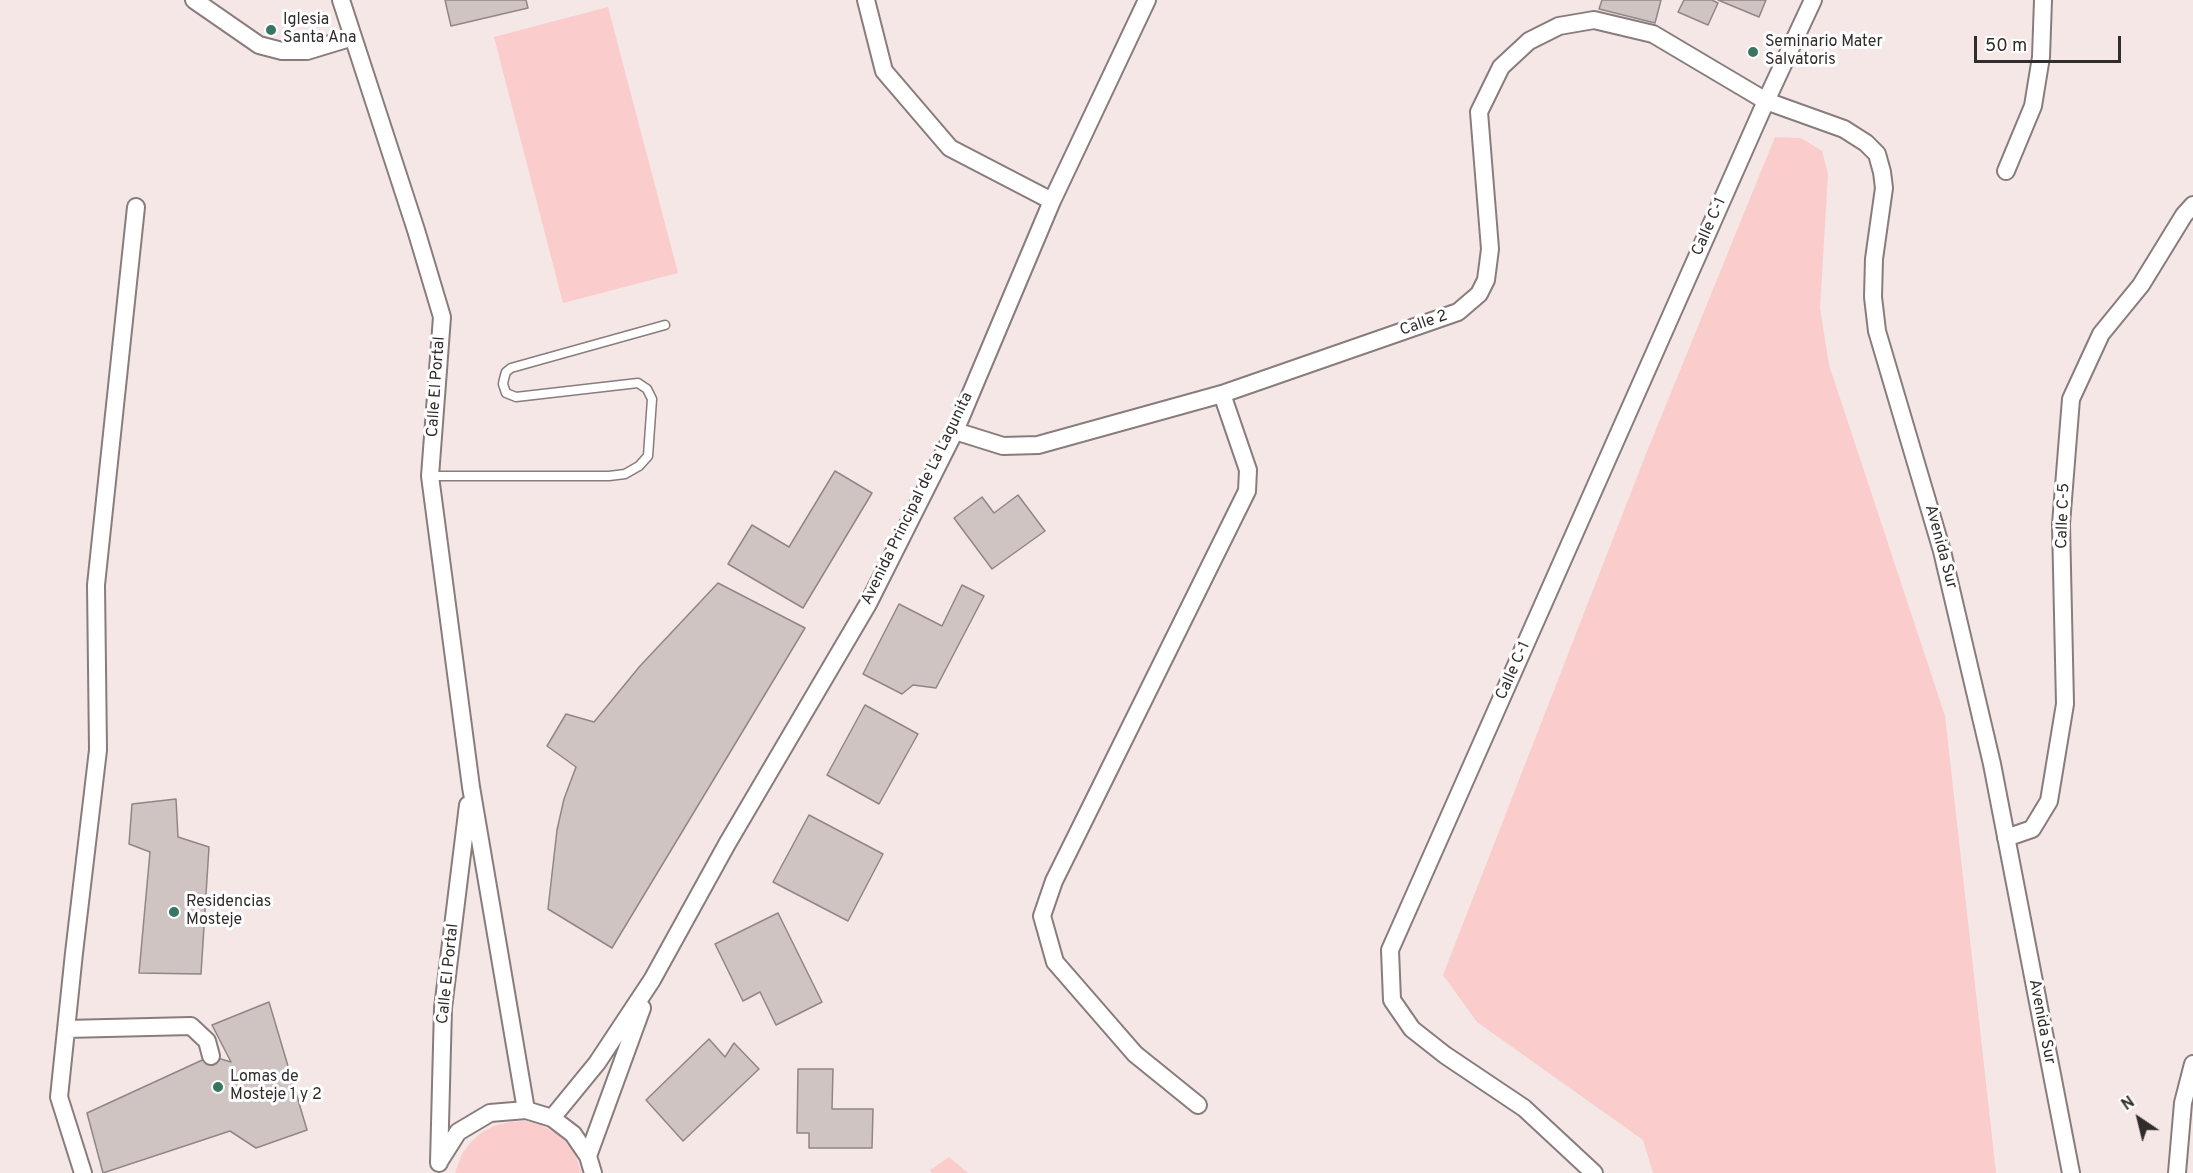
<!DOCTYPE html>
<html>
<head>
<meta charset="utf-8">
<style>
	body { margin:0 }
	#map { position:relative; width:2193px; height:1173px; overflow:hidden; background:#f4e7e6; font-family:Overpass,sans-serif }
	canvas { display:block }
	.north { position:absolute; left:2109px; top:1089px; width:60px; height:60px; -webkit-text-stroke:4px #fff; paint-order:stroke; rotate:325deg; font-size:16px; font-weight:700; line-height:24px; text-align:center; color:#322d2d }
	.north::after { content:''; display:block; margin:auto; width:21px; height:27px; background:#322d2d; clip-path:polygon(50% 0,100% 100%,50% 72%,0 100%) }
	.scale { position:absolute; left:1974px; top:36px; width:147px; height:27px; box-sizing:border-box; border:3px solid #322d2d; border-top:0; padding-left:8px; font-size:18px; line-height:21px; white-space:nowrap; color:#322d2d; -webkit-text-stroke:4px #fff; paint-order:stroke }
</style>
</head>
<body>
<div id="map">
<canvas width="2193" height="1173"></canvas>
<div class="north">N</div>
<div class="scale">50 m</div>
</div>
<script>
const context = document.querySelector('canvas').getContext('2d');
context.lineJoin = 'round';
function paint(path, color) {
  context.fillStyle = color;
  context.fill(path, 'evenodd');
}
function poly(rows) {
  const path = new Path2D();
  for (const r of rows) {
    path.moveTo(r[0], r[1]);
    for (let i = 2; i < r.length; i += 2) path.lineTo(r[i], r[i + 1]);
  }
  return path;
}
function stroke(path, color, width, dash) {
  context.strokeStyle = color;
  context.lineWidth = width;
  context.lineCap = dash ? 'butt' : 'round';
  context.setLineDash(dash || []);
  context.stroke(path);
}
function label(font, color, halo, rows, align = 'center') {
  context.font = font + ' Overpass,sans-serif';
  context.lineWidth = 6;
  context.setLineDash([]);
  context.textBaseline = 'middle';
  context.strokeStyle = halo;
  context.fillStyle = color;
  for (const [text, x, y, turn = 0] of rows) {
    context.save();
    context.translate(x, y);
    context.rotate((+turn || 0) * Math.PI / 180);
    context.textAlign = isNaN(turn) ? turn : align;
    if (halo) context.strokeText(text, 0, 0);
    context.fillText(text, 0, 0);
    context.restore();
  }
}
const green = poly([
	[608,7,678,273,563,303,494,37],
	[1775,137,1801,138,1822,151,1828,174,1820,308,1829,365,1945,716,1996,1173,1653,1173,1643,1140,1477,1022,1443,975,1646,454],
	[526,1121,541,1125,554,1132,566,1141,575,1154,582,1173,455,1173,462,1154,471,1142,482,1132,496,1125,511,1122],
	[949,1157,968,1173,932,1173,930,1170]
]);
const building = poly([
	[445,0,526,0,528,8,451,26,445,0],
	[1602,0,1661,0,1655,23,1599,9,1602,0],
	[1684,0,1712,0,1718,3,1708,25,1678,12,1684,0],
	[1718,0,1766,0,1759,17,1718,0],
	[835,471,872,493,803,608,728,564,752,525,789,547,835,471],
	[1018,495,1045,531,992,569,954,518,982,497,994,513,1018,495],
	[718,583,805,628,612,948,548,909,557,830,564,799,576,767,547,746,566,714,594,722,640,666,718,583],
	[962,585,984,596,936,688,913,685,902,694,863,674,899,604,942,626,962,585],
	[865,705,918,734,879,804,827,775,865,705],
	[176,799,178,837,209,847,201,974,139,973,150,852,129,844,132,804,176,799],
	[809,815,883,854,848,921,773,882,809,815],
	[778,913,822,1002,776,1025,760,992,743,1001,715,944,778,913],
	[269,1002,307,1130,256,1148,230,1131,103,1173,87,1113,211,1056,231,1062,212,1025,269,1002],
	[709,1039,725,1057,734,1043,759,1069,683,1141,646,1100,709,1039],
	[798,1069,833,1069,832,1109,873,1109,872,1148,809,1148,809,1133,797,1133,798,1069]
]);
const lane = poly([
	[430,476,609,476,625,474,639,466,648,456,652,399,647,389,638,383,516,397,506,393,503,384,504,379,506,372,511,368,665,325]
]);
const street = poly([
	[194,0,259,45,282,51,307,51,353,37],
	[341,0,416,230,442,317,430,476,471,787,526,1110],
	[866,0,884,71,950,148,1052,201],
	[1813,0,1766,101,1844,129,1866,143,1877,154,1882,172,1884,188,1874,259,1873,297,1877,331,1942,551,1992,764,2071,1173],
	[2006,171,2033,106,2041,57,2043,0],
	[955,431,1003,446,1038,445,1222,394,1458,312,1479,294,1486,280,1490,249,1479,112,1501,67,1529,41,1559,26,1594,20,1653,34,1766,101,1390,950,1392,1000,1412,1029,1445,1055,1524,1108,1594,1173],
	[2006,838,2032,829,2049,801,2065,704,2061,524,2071,399,2101,334,2141,285,2184,215,2193,205],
	[66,1029,191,1026,207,1041,211,1056],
	[1198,1105,1135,1054,1055,962,1042,916,1054,881,1247,491,1248,470,1222,394],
	[552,1118,597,1063,652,980,727,844,868,604,955,431,1052,201,1147,0],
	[588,1156,642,1008],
	[439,1162,458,1132,490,1113,526,1110,552,1118,573,1134,588,1156,593,1173],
	[439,1163,443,1008,468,805],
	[83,1173,59,1097,74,953,98,750,96,585,136,207],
	[2177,1173,2183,1103,2193,1064]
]);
const markers = [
	[271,30,6,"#387663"],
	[1753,52,6,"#387663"],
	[174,912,6,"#387663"],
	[218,1087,6,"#387663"]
];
const poiNames = [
	["Iglesia",283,21],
	["Santa Ana",283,39],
	["Seminario Mater",1765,43],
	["Salvatoris",1765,61],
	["Residencias",186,903],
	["Mosteje",186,921],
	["Lomas de",230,1078],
	["Mosteje 1 y 2",230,1096]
];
const streetNames = [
	["Calle C-1",1710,227,-66],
	["Calle 2",1424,324,-19],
	["Calle El Portal",437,387,-86],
	["Avenida Principal de La Lagunita",918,499,-64],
	["Calle C-5",2064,516,-88],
	["Avenida Sur",1940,547,75],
	["Calle C-1",1514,671,-66],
	["Calle El Portal",449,974,-84],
	["Avenida Sur",2041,1022,79]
];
paint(green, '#facccb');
paint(building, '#d0c4c3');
stroke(building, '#918585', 1.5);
stroke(lane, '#887d7c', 11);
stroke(street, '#887d7c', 20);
stroke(lane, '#fff', 8);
stroke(street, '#fff', 16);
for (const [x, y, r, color] of markers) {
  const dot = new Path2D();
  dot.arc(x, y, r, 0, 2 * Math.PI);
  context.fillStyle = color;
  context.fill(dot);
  stroke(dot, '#fff', 2);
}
label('16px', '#322d2d', '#fff', poiNames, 'left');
label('16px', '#322d2d', '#fff', streetNames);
</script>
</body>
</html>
